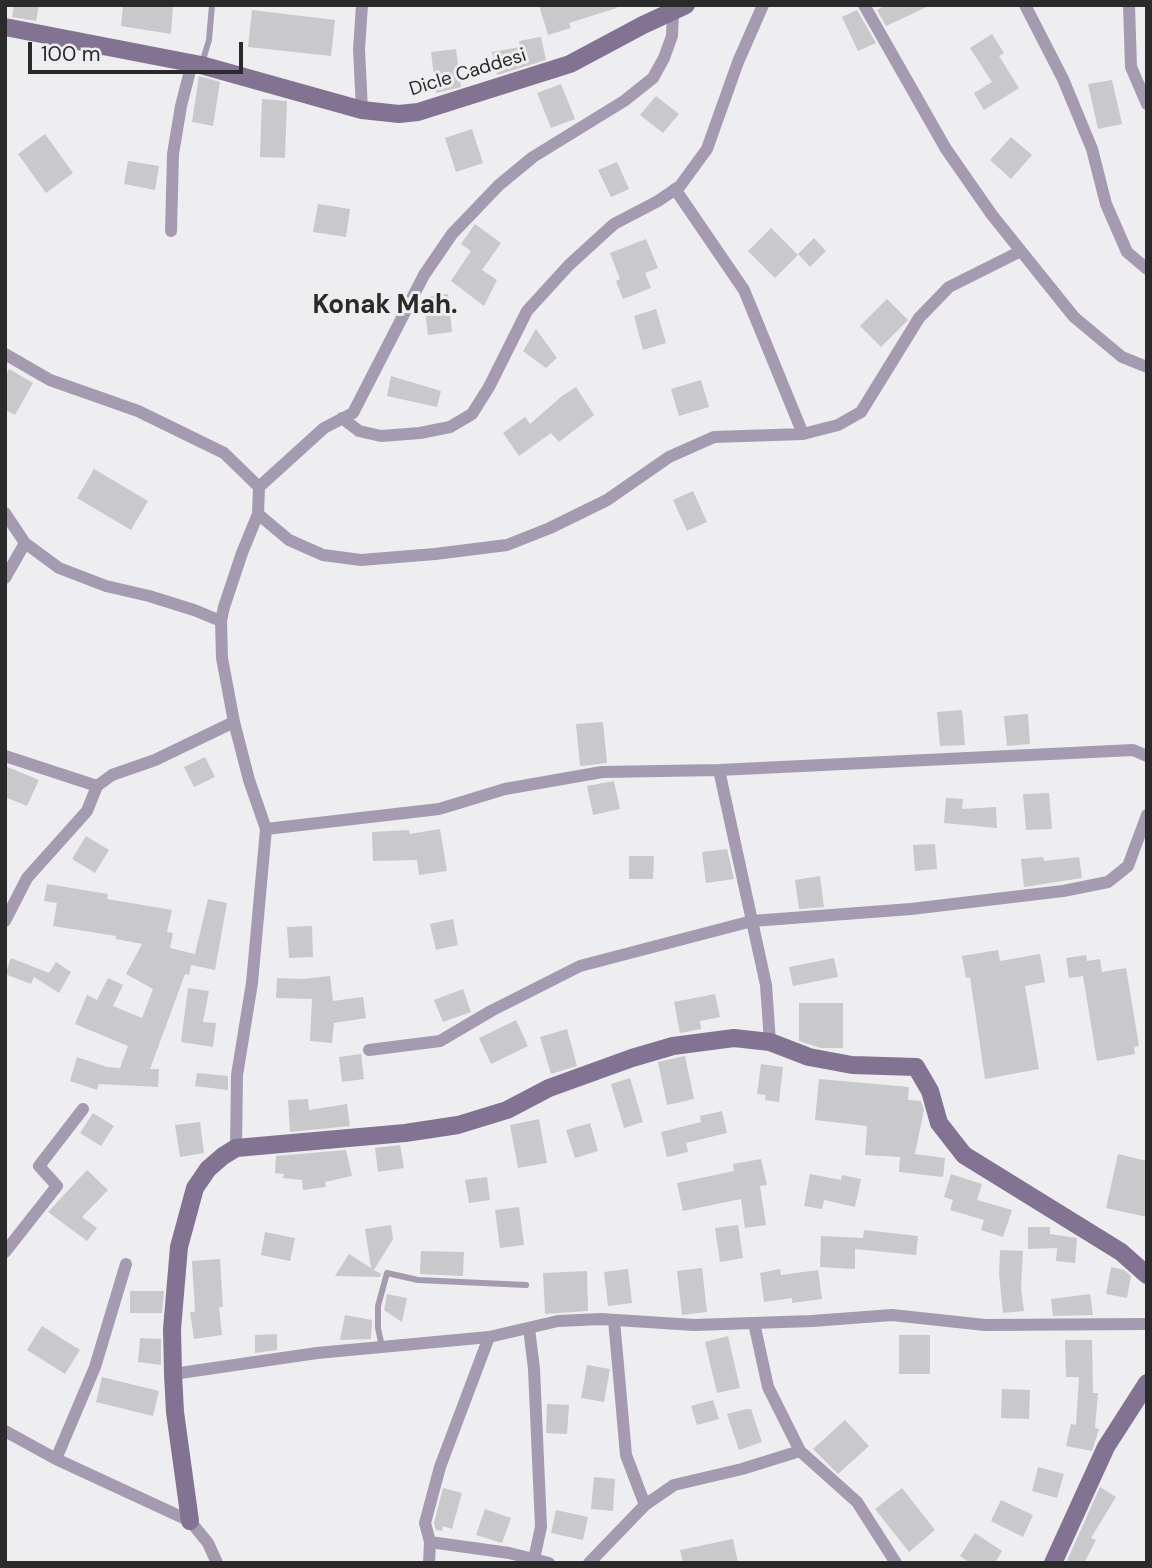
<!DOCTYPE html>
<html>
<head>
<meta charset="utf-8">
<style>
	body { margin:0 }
	#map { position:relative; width:1152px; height:1568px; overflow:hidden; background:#eeedf0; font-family:"DM Sans",sans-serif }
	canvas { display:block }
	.frame { position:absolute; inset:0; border:7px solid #2b2a2b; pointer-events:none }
	.scale { position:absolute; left:28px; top:42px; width:215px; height:32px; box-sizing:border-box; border:4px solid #2b2a2b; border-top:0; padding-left:9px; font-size:21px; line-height:24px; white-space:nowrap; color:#2b2a2b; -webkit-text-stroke:5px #eeedf0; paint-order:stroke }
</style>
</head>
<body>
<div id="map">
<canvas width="1152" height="1568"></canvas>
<div class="frame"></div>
<div class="scale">100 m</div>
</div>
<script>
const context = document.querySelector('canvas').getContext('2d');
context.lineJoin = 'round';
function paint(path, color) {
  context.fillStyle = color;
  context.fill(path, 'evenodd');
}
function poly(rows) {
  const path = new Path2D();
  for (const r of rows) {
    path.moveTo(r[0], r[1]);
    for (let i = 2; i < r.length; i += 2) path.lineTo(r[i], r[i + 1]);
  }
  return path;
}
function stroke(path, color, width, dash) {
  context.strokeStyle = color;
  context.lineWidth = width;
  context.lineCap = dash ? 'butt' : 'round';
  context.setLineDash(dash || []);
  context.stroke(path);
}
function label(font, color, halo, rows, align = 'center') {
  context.font = font + ' "DM Sans",sans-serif';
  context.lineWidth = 6;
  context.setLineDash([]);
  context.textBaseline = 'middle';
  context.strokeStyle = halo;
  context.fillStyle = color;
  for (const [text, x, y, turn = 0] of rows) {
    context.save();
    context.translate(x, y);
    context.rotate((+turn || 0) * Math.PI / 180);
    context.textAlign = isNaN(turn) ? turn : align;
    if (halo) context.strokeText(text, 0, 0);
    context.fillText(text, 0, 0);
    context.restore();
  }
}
const building = poly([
	[14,5,39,5,36,21,12,17],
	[123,5,173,5,171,34,121,26],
	[539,5,616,5,617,8,569,23,571,28,548,35],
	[886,5,931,5,886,26,877,10],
	[252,10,335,20,331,56,248,47],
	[857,10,876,43,858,51,842,17],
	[992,34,1004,53,999,56,1019,88,984,110,974,93,992,82,970,48],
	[541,37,546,60,497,75,492,52,520,47,519,41],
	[456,49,461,87,436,93,431,52],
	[199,76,220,82,213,126,192,122],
	[1112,80,1122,124,1098,129,1088,84],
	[561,84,575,119,551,128,537,93],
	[656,96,679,114,663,133,640,115],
	[262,99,287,101,285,158,260,157],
	[472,129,483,163,456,172,445,138],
	[45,134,73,173,46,193,18,154],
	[1011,137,1032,155,1011,179,990,160],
	[128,161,159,166,155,190,124,184],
	[617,162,629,189,611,197,598,170],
	[318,204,350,209,346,237,313,232],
	[475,224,501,243,482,270,497,280,484,306,451,281,471,251,461,244],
	[771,228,798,255,775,278,748,251],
	[814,238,826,251,810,267,798,254],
	[646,239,658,268,645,273,651,288,623,299,616,281,620,279,610,253],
	[448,294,452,332,428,335,423,297],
	[887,299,908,320,881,347,860,326],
	[656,309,666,343,643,350,634,316],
	[536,329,557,358,546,368,523,351],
	[9,369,33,383,15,415,5,410,5,377],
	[391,376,441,391,437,407,387,396],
	[701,380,709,407,679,416,671,389],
	[576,387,594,415,559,442,551,433,519,456,503,433,525,417,530,424,562,396],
	[94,469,148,501,131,530,77,498],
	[693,491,707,522,687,531,673,500],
	[962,710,965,745,940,746,937,712],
	[1028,714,1030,744,1007,746,1004,716],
	[603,722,607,763,580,766,576,724],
	[205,757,215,777,194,787,184,767],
	[5,766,39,780,27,806,5,797],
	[614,781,620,809,593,815,587,786],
	[1049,793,1052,829,1026,830,1023,794],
	[946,798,963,799,962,809,996,807,997,828,944,823],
	[440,829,447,871,419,875,417,860,373,861,372,832,409,830,410,834],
	[86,836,109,850,95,873,72,859],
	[935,844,937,869,915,871,913,845],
	[727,849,734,879,706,883,702,852],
	[629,856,654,856,653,879,629,879],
	[1043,857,1044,861,1079,857,1082,878,1024,887,1021,859],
	[820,876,824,907,799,909,795,880],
	[47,884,108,894,107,899,172,910,167,932,173,933,170,948,195,954,208,899,227,903,215,970,191,965,189,975,185,974,150,1069,159,1069,158,1087,99,1084,97,1090,70,1081,77,1057,107,1067,120,1068,128,1046,75,1024,87,995,97,1000,108,978,123,985,113,1006,142,1018,153,989,126,974,142,944,116,939,116,936,53,926,57,903,44,901],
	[453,919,458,945,436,950,430,924],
	[312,926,313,957,289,958,287,927],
	[998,950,1000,961,1040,954,1045,982,1025,986,1039,1069,985,1079,970,977,966,978,962,956],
	[1086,955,1087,961,1100,959,1102,972,1126,968,1139,1046,1134,1047,1135,1054,1097,1061,1083,976,1069,978,1066,958],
	[11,958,49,973,56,962,71,972,59,993,34,977,31,984,5,974],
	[834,958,838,977,793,986,789,967],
	[330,976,333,1001,363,997,366,1018,334,1023,332,1043,310,1041,312,999,276,998,277,978,302,979],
	[188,988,209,991,203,1022,216,1023,213,1047,181,1042],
	[463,989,471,1012,443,1022,434,1000],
	[715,994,720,1017,700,1021,701,1029,680,1033,674,1002],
	[799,1003,843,1003,843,1048,821,1048,799,1041],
	[516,1020,528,1046,491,1064,479,1038],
	[567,1029,577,1066,551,1074,540,1037],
	[361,1054,364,1079,342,1082,339,1057],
	[685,1056,694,1099,667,1105,658,1062],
	[761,1064,783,1067,779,1102,765,1100,766,1095,757,1094],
	[197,1073,228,1076,228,1090,195,1086],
	[630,1078,643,1122,624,1128,611,1084],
	[819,1079,909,1087,908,1100,921,1101,924,1110,915,1154,945,1158,943,1177,899,1172,900,1157,865,1155,867,1126,815,1120],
	[308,1099,309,1110,347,1104,350,1126,290,1132,288,1100],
	[722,1111,727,1133,686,1143,688,1152,667,1157,661,1132,701,1122,700,1116],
	[93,1113,114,1126,101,1146,80,1133],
	[539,1119,547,1163,518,1168,510,1125],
	[200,1122,204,1153,180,1157,175,1125],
	[590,1123,598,1151,575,1158,566,1130],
	[400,1145,404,1168,378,1172,375,1148],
	[346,1150,352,1176,325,1182,326,1187,303,1190,302,1180,283,1178,284,1174,275,1173,276,1156],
	[1118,1154,1147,1161,1147,1217,1106,1208],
	[761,1159,767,1185,760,1186,766,1225,745,1228,741,1199,683,1211,677,1183,734,1171,733,1164],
	[87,1170,108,1190,82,1217,97,1228,87,1241,48,1212],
	[810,1174,841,1180,842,1175,861,1179,855,1207,824,1200,822,1209,804,1206],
	[951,1174,982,1184,977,1200,1012,1210,1003,1237,981,1230,984,1220,950,1210,953,1200,944,1197],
	[487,1177,490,1200,469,1203,465,1180],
	[519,1207,524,1245,500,1248,495,1210],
	[391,1225,393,1239,374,1270,381,1274,380,1277,335,1276,349,1254,371,1268,365,1229],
	[738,1225,743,1258,720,1262,715,1228],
	[1028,1227,1050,1227,1050,1234,1077,1238,1075,1263,1056,1261,1057,1248,1028,1249],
	[864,1230,918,1236,916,1255,855,1249,855,1269,820,1267,821,1236,863,1238],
	[265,1232,295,1238,290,1261,261,1255],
	[1000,1250,1023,1251,1021,1288,1024,1311,1003,1313,999,1274],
	[421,1251,464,1252,463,1276,420,1274],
	[220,1259,223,1307,219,1307,222,1335,194,1339,190,1312,195,1312,192,1261],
	[1111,1267,1124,1270,1131,1276,1127,1298,1106,1294],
	[702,1268,707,1312,682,1315,677,1271],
	[628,1269,632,1303,608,1306,604,1272],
	[780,1269,781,1275,818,1270,822,1299,792,1303,792,1298,764,1302,760,1273],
	[587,1271,588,1311,545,1314,543,1273],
	[130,1291,164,1291,162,1313,130,1313],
	[387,1294,407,1298,402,1322,384,1310],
	[1090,1294,1093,1315,1053,1316,1051,1299],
	[345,1315,372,1320,371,1339,340,1340],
	[42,1326,80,1350,65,1374,27,1350],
	[277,1334,277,1350,255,1353,255,1335],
	[899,1335,930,1335,930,1374,899,1374],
	[728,1336,740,1388,717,1393,705,1342],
	[140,1338,161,1339,161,1365,138,1362],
	[1065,1340,1092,1340,1093,1393,1098,1393,1095,1428,1099,1429,1092,1451,1066,1446,1071,1424,1076,1425,1079,1377,1066,1377],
	[587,1365,610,1369,604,1402,581,1398],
	[102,1377,159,1391,153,1416,96,1402],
	[1002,1389,1030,1390,1029,1419,1001,1418],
	[713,1400,719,1419,697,1425,691,1406],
	[547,1404,569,1405,567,1434,546,1433],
	[746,1409,751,1409,762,1442,739,1450,727,1414],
	[845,1420,869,1446,838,1474,813,1449],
	[1038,1467,1064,1474,1057,1498,1032,1491],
	[594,1477,615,1479,613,1511,591,1509],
	[1100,1487,1116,1497,1091,1538,1096,1540,1084,1563,1066,1563],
	[443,1488,462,1493,452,1529,443,1526,442,1531,436,1530,434,1523],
	[902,1488,935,1530,909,1552,875,1509],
	[1001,1500,1033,1515,1023,1537,991,1521],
	[485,1509,511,1518,502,1543,476,1535],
	[556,1510,588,1517,583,1540,551,1533],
	[975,1533,1002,1551,995,1563,970,1563,960,1556],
	[733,1539,738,1563,683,1563,680,1550]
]);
const lane = poly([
	[202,63,209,40,212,5],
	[382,1347,378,1328,378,1306,387,1273,418,1280,526,1285]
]);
const street = poly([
	[864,5,946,149,992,215,1074,317,1122,357,1147,367],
	[1025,5,1063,79,1092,149,1106,204,1127,252,1147,269],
	[1129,5,1131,67,1147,104],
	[362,110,359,49,362,5],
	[675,189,744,290,803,434],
	[171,231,173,154,181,106,192,63],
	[5,354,50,380,138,411,224,453,259,487,258,514,242,553,224,607,221,621,222,658,234,722,249,780,266,829,252,983,237,1075,236,1148],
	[342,418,359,431,381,436,420,433,450,427,472,414,489,387,527,311,569,265,614,224,658,201,680,186,707,149,738,62,763,5],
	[259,487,324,428,353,413,424,275,452,234,499,185,533,157,624,101,653,78,664,58,672,36,673,12],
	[5,513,25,543,59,568,106,586,149,596,194,610,221,621],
	[258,514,289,540,323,555,361,560,435,554,507,545,550,528,607,500,669,457,714,437,803,434,838,425,861,412,919,318,949,287,1021,251],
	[5,578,25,543],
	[5,756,97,786],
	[719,770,766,985,770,1042],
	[266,829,439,809,505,789,602,772,719,770,1133,750,1147,756],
	[5,921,27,878,87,811,97,786,112,775,155,760,234,722],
	[369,1050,440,1041,491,1011,580,966,752,921,911,909,1063,891,1108,882,1128,866,1147,815],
	[5,1252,57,1186,39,1166,83,1109],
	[614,1320,626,1455,645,1505],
	[754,1323,768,1387,800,1451,857,1502,896,1563],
	[529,1328,534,1369,541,1527,534,1559],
	[173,1374,317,1353,489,1337,558,1321,601,1319,694,1325,812,1321,892,1315,985,1325,1147,1324],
	[5,1431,56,1459,190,1521,208,1543,217,1563],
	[56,1459,95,1367,126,1264],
	[430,1542,509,1553,549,1563],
	[429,1563,430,1542,425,1523,440,1467,489,1337],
	[589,1563,645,1505,674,1485,742,1469,800,1451]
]);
const secondary = poly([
	[5,27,201,65,362,110,399,114,418,112,570,64,643,25,686,5],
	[190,1521,175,1412,173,1374,172,1329,179,1247,195,1188,208,1169,223,1156,236,1148,405,1133,458,1125,507,1110,549,1088,632,1058,673,1046,734,1038,770,1042,809,1057,852,1065,916,1067,930,1091,939,1123,964,1155,1121,1252,1147,1275],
	[1053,1563,1106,1447,1147,1383]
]);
const streetNames = [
	["Dicle Caddesi",468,73,-17]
];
const districtNames = [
	["Konak Mah.",385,306]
];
paint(building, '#c9c8cb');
stroke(lane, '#a59bb0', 6);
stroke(street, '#a59bb0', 12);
stroke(secondary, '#827392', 18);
label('19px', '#2b2a2b', '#eeedf0', streetNames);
label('bold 26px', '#2b2a2b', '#eeedf0', districtNames);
</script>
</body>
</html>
